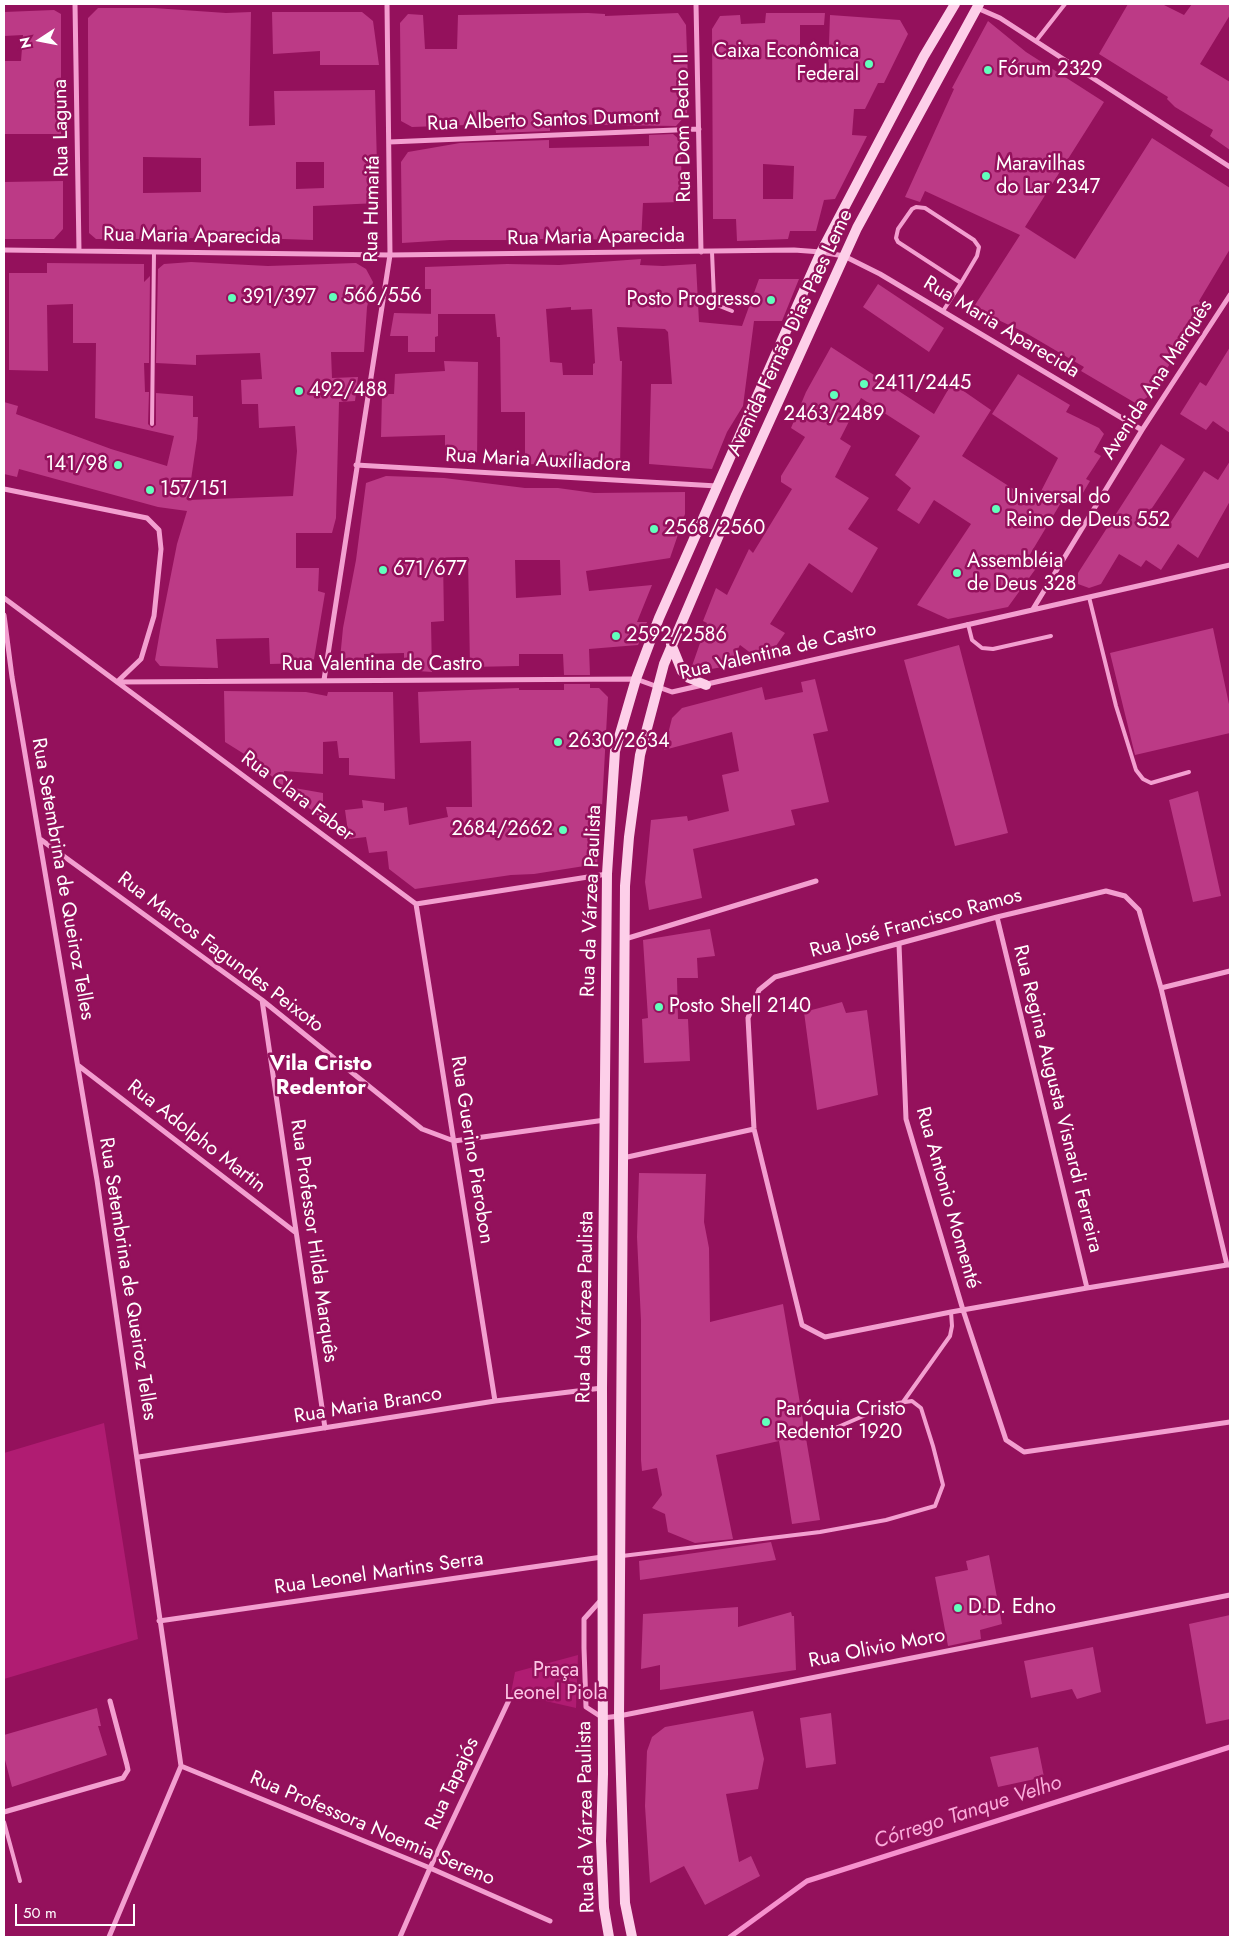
<!DOCTYPE html>
<html>
<head>
<meta charset="utf-8">
<style>
	body { margin:0 }
	#map { position:relative; width:1234px; height:1941px; overflow:hidden; background:#94115c; font-family:Jost,sans-serif }
	canvas { display:block }
	.frame { position:absolute; inset:0; border:5px solid #fff; pointer-events:none }
	.north { position:absolute; left:15px; top:15px; width:50px; height:50px; -webkit-text-stroke:4px #94115c; paint-order:stroke; rotate:259deg; font-size:14px; font-weight:700; line-height:20px; text-align:center; color:#fff }
	.north::after { content:''; display:block; margin:auto; width:18px; height:22px; background:#fff; clip-path:polygon(50% 0,100% 100%,50% 72%,0 100%) }
	.scale { position:absolute; left:15px; top:1904px; width:120px; height:22px; box-sizing:border-box; border:2px solid #fff; border-top:0; padding-left:6px; font-size:15px; line-height:18px; white-space:nowrap; color:#fff; -webkit-text-stroke:4px #94115c; paint-order:stroke }
</style>
</head>
<body>
<div id="map">
<canvas width="1234" height="1941"></canvas>
<div class="frame"></div>
<div class="north">N</div>
<div class="scale">50 m</div>
</div>
<script>
const context = document.querySelector('canvas').getContext('2d');
context.lineJoin = 'round';
function paint(path, color) {
  context.fillStyle = color;
  context.fill(path, 'evenodd');
}
function poly(rows) {
  const path = new Path2D();
  for (const r of rows) {
    path.moveTo(r[0], r[1]);
    for (let i = 2; i < r.length; i += 2) path.lineTo(r[i], r[i + 1]);
  }
  return path;
}
function stroke(path, color, width, dash) {
  context.strokeStyle = color;
  context.lineWidth = width;
  context.lineCap = dash ? 'butt' : 'round';
  context.setLineDash(dash || []);
  context.stroke(path);
}
function label(font, color, halo, rows, align = 'center') {
  context.font = font + ' Jost,sans-serif';
  context.lineWidth = 5;
  context.setLineDash([]);
  context.textBaseline = 'middle';
  context.strokeStyle = halo;
  context.fillStyle = color;
  for (const [text, x, y, turn = 0] of rows) {
    context.save();
    context.translate(x, y);
    context.rotate((+turn || 0) * Math.PI / 180);
    context.textAlign = isNaN(turn) ? turn : align;
    if (halo) context.strokeText(text, 0, 0);
    context.fillText(text, 0, 0);
    context.restore();
  }
}
const green = poly([
	[104,1423,138,1639,4,1679,4,1453],
	[578,1655,576,1708,511,1693,515,1672]
]);
const stream = poly([
	[730,1937,807,1881,1230,1747]
]);
const building = poly([
	[1128,4,1162,4,1184,15,1192,4,1230,4,1230,15,1200,64,1230,82,1230,150,1210,136,1213,130,1175,107,1167,99,1168,97,1099,54],
	[98,8,154,8,226,13,251,12,249,126,275,125,274,91,375,90,378,203,313,206,313,240,224,237,224,239,189,238,190,239,96,239,89,233,88,37,88,18],
	[143,157,201,158,201,192,143,193],
	[296,162,324,162,324,188,296,189],
	[54,10,61,14,61,134,4,134,4,61,21,61,23,35,4,36,4,12],
	[272,12,362,12,373,21,379,65,320,65,320,51,273,54],
	[588,13,605,14,605,16,678,13,686,25,688,81,687,114,676,126,550,124,550,131,496,133,495,124,412,127,401,121,400,23,408,14,423,15,425,49,457,49,458,15],
	[766,13,825,13,824,25,800,25,800,72,828,72,830,15,900,20,908,34,884,83,878,83,865,109,854,109,852,135,867,136,835,199,824,200,816,231,790,231,788,239,737,241,736,219,713,219,712,29,720,16,740,15,741,24,765,23],
	[763,164,794,166,793,199,763,199],
	[988,21,1026,52,1104,102,1025,227,1075,259,1152,138,1230,188,1230,249,1199,301,1205,310,1149,396,1137,404,1081,371,1084,367,1026,333,994,318,975,305,1020,235,925,191,920,202,905,197,954,89,952,88],
	[673,134,687,146,688,156,681,156,682,202,643,203,641,242,588,239,531,239,531,241,516,242,516,240,450,240,402,243,401,162,408,152,460,143,549,140,549,148,649,146,649,135],
	[63,181,63,229,54,239,4,239,4,182],
	[641,259,640,265,663,266,696,264,699,322,742,326,759,279,799,279,782,321,754,321,743,406,727,432,712,469,649,464,651,384,672,384,668,332,665,329,617,327,620,361,622,361,620,467,525,464,525,412,501,412,500,337,497,337,495,314,431,314,431,289,425,289,425,267,507,264,559,265],
	[571,307,571,310,592,309,595,363,593,364,593,375,563,375,562,363,550,362,546,309],
	[191,262,268,266,356,263,366,269,373,282,367,307,364,352,331,352,332,378,358,377,355,401,339,402,336,518,332,533,296,533,296,568,319,568,318,591,325,593,314,659,309,663,270,664,269,638,216,639,218,668,160,666,155,660,161,625,177,544,187,511,158,507,19,469,17,477,4,474,4,402,18,406,16,414,111,449,167,466,174,436,95,418,96,343,73,343,73,304,47,305,48,371,9,370,9,273,47,273,47,263,144,264,144,282,150,276,149,363,144,363,145,392,149,392,148,424,152,428,156,425,156,393,193,396,193,417,198,417,197,439,188,500,293,496,297,451,295,426,259,428,258,404,242,404,241,380,262,379,260,353,196,355,196,365,156,363,158,269,164,264],
	[878,284,944,328,929,352,863,307],
	[394,313,438,314,438,336,435,337,435,352,408,352,408,336,390,336],
	[831,347,934,414,952,383,991,410,962,456,1035,503,1058,458,992,414,1018,374,1070,405,1066,412,1099,428,1104,434,1094,452,1101,456,1086,479,1090,481,1077,503,1065,496,1026,561,1037,567,1008,607,948,619,917,605,971,524,934,500,919,524,897,510,911,488,895,475,920,436,861,398,840,439,851,446,835,477,869,498,848,529,878,548,852,593,809,563,770,624,785,633,764,663,740,645,728,666,700,671,692,666,707,623,703,621,716,588,727,595,749,549,753,553,792,489,781,482,781,476,805,437,791,428,806,392],
	[1230,347,1230,433,1213,421,1206,430,1180,414,1200,382,1206,386],
	[444,361,478,362,477,462,445,461,445,435,381,437,382,394,394,394,395,374,445,371],
	[1161,444,1185,459,1148,514,1167,528,1204,471,1218,480,1230,461,1230,501,1198,558,1178,544,1161,570,1146,560,1141,567,1119,554,1101,584,1089,588,1078,584,1078,573],
	[386,476,444,478,525,488,558,488,594,493,685,492,685,514,670,558,586,571,589,591,652,585,637,622,647,622,638,645,589,649,590,675,564,675,563,654,519,654,519,666,470,667,468,557,443,558,444,621,431,622,432,672,418,671,417,667,404,667,404,653,364,654,364,668,355,668,340,659,343,628,356,560,366,483],
	[515,560,560,560,561,595,516,598],
	[1213,628,1230,709,1230,733,1135,755,1110,653],
	[959,645,1008,833,955,846,904,660],
	[815,679,828,731,813,734,829,802,791,810,795,825,693,849,702,898,649,910,645,882,651,820,687,816,688,821,729,811,722,775,739,771,732,732,664,750,672,718,682,708,762,687,765,700,803,692,801,682],
	[564,684,590,684,590,688,599,688,608,697,601,825,597,864,534,874,511,875,415,889,389,869,387,851,369,853,366,837,349,839,345,810,363,808,362,800,384,803,384,811,407,807,409,825,448,817,446,807,472,807,471,741,420,743,418,692,519,688,519,690,564,690],
	[224,691,306,692,327,696,328,692,393,692,395,779,349,775,349,758,339,758,337,741,323,742,323,774,284,771,283,786,323,793,323,820,249,757,225,742],
	[1198,791,1221,896,1193,902,1169,800],
	[710,929,715,956,697,958,698,978,677,978,678,1019,688,1019,690,1061,644,1063,642,1019,648,1018,643,940],
	[842,1002,846,1013,867,1010,878,1095,817,1110,804,1012],
	[639,1173,706,1174,704,1222,709,1248,710,1322,783,1304,820,1520,792,1524,779,1441,716,1455,733,1539,695,1543,668,1532,665,1514,652,1508,662,1495,657,1468,642,1471,641,1460,641,1321,637,1237],
	[771,1542,776,1560,640,1580,639,1561],
	[989,1555,1002,1624,980,1630,981,1639,948,1646,935,1577,968,1570,966,1561],
	[738,1607,738,1627,791,1612,792,1616,794,1616,796,1670,660,1690,660,1665,641,1669,643,1614],
	[1230,1615,1230,1719,1206,1724,1189,1624],
	[1093,1647,1101,1692,1077,1699,1072,1689,1031,1698,1024,1661],
	[97,1708,101,1726,98,1726,107,1755,12,1787,4,1756,4,1735],
	[753,1711,764,1759,758,1789,726,1794,739,1862,751,1856,760,1876,705,1905,684,1866,650,1883,645,1806,647,1751,652,1737,665,1727],
	[831,1713,836,1764,806,1768,800,1718],
	[1038,1747,1044,1777,998,1787,990,1757]
]);
const lane = poly([
	[1036,41,1065,4],
	[712,252,714,298,717,305,732,311],
	[943,311,961,283,977,256,979,247,974,240,925,208,916,207,912,209,898,229,896,238,898,242,961,283],
	[152,424,154,252],
	[1089,597,1116,706,1136,770,1143,779,1151,783,1189,772],
	[968,624,972,640,982,648,993,649,1051,636],
	[903,1402,950,1336,952,1326,951,1312],
	[622,1556,820,1532,886,1520,935,1506,943,1485,933,1446,921,1408,912,1401,891,1404,831,1430],
	[4,1822,20,1881]
]);
const street = poly([
	[75,4,79,251],
	[696,4,701,252],
	[977,8,1000,18,1230,167],
	[389,142,699,129],
	[4,250,390,255,794,250,821,252,844,256,880,274,1142,430],
	[356,465,717,486],
	[4,489,147,518,159,530,161,549,154,616,141,659,117,682],
	[4,598,416,904,607,874],
	[1033,609,1142,430,1230,295],
	[4,615,12,677,97,1180,181,1766,109,1937],
	[324,680,390,255,387,4],
	[117,682,636,679,672,692,1230,565],
	[40,839,262,1000,422,1129,454,1141,605,1120],
	[416,904,495,1401],
	[997,917,1087,1288],
	[625,939,816,881],
	[899,944,906,1119,963,1310,1006,1440,1024,1452,1230,1422],
	[1161,988,1230,971],
	[262,1000,325,1428],
	[79,1066,295,1232],
	[623,1158,754,1129],
	[1227,1265,1161,988,1139,910,1125,896,1106,891,997,917,775,977,759,990,748,1018,754,1129,802,1325,825,1337,951,1312,1087,1288,1227,1265,1230,1265],
	[139,1457,495,1401,602,1388],
	[602,1599,584,1619,584,1648,586,1707,603,1718,619,1716,1230,1595],
	[159,1621,602,1557],
	[181,1766,430,1868,550,1921],
	[4,1812,123,1778,128,1770,127,1765,110,1701],
	[400,1937,430,1868,510,1698]
]);
const secondary = poly([
	[671,644,682,671,689,678,706,685],
	[609,1937,604,1908,601,1841,603,1774,602,1388,607,874,615,751,636,679,659,618,821,252,924,56,955,4],
	[632,1937,625,1903,619,1716,625,886,629,837,640,755,664,664,736,495,857,228,979,4]
]);
const markers = [
	[869,64,5,"#61ffbc"],
	[988,70,5,"#61ffbc"],
	[986,176,5,"#61ffbc"],
	[333,297,5,"#61ffbc"],
	[232,298,5,"#61ffbc"],
	[771,300,5,"#61ffbc"],
	[864,384,5,"#61ffbc"],
	[299,391,5,"#61ffbc"],
	[834,395,5,"#61ffbc"],
	[118,465,5,"#61ffbc"],
	[150,490,5,"#61ffbc"],
	[996,509,5,"#61ffbc"],
	[654,529,5,"#61ffbc"],
	[383,570,5,"#61ffbc"],
	[957,573,5,"#61ffbc"],
	[616,636,5,"#61ffbc"],
	[558,742,5,"#61ffbc"],
	[563,830,5,"#61ffbc"],
	[659,1007,5,"#61ffbc"],
	[766,1422,5,"#61ffbc"],
	[958,1608,5,"#61ffbc"]
];
const poiNames = [
	["Caixa Econômica",859,52,"right"],
	["Federal",859,75,"right"],
	["Fórum 2329",998,70],
	["Maravilhas",996,165],
	["do Lar 2347",996,188],
	["566/556",343,297],
	["391/397",242,298],
	["Posto Progresso",761,300,"right"],
	["2411/2445",874,384],
	["492/488",309,391],
	["2463/2489",834,415,"center"],
	["141/98",108,465,"right"],
	["157/151",160,490],
	["Universal do",1006,498],
	["Reino de Deus 552",1006,521],
	["2568/2560",664,529],
	["Assembléia",967,562],
	["de Deus 328",967,585],
	["671/677",393,570],
	["2592/2586",626,636],
	["2630/2634",568,742],
	["2684/2662",553,830,"right"],
	["Posto Shell 2140",669,1007],
	["Paróquia Cristo",776,1410],
	["Redentor 1920",776,1433],
	["D.D. Edno",968,1608]
];
const streetNames = [
	["Rua Alberto Santos Dumont",543,121,-2],
	["Rua Laguna",62,128,-91],
	["Rua Dom Pedro II",684,128,-91],
	["Rua Humaitá",373,209,-89],
	["Rua Maria Aparecida",192,237,1],
	["Rua Maria Aparecida",596,238,-1],
	["Rua Maria Aparecida",1001,328,31],
	["Avenida Fernão Dias Paes Leme",791,333,-65],
	["Avenida Ana Marquês",1158,380,-57],
	["Rua Maria Auxiliadora",538,461,3],
	["Rua Valentina de Castro",778,652,-13],
	["Rua Valentina de Castro",382,665],
	["Rua Clara Faber",297,797,37],
	["Rua Setembrina de Queiroz Telles",62,879,80],
	["Rua da Várzea Paulista",592,901,-88],
	["Rua José Francisco Ramos",916,924,-15],
	["Rua Marcos Fagundes Peixoto",220,953,37],
	["Rua Regina Augusta Visnardi Ferreira",1057,1099,76],
	["Rua Adolpho Martin",196,1137,38],
	["Rua Guerino Pierobon",471,1150,81],
	["Rua Antonio Momenté",947,1198,74],
	["Rua Professor Hilda Marquês",313,1241,82],
	["Rua Setembrina de Queiroz Telles",127,1279,81],
	["Rua da Várzea Paulista",586,1307,-89],
	["Rua Maria Branco",368,1406,-9],
	["Rua Leonel Martins Serra",379,1574,-8],
	["Rua Olivio Moro",877,1649,-11],
	["Rua Tapajós",453,1784,-65],
	["Rua da Várzea Paulista",587,1817,-91],
	["Rua Professora Noemia Sereno",372,1829,23]
];
const parkNames = [
	["Praça",556,1671],
	["Leonel Piola",556,1694]
];
const neighbourhoodNames = [
	["Vila Cristo",321,1065],
	["Redentor",321,1089]
];
const waterNames = [
	["Córrego Tanque Velho",968,1813,-18]
];
paint(green, '#b01c72');
stroke(stream, '#f691ce', 5);
paint(building, '#bc3a86');
stroke(lane, '#f39fd0', 4);
stroke(street, '#f39fd0', 5);
stroke(secondary, '#fdcfe9', 10);
for (const [x, y, r, color] of markers) {
  const dot = new Path2D();
  dot.arc(x, y, r, 0, 2 * Math.PI);
  context.fillStyle = color;
  context.fill(dot);
  stroke(dot, '#94115c', 2);
}
label('20px', '#fff', '#94115c', poiNames, 'left');
label('20px', '#fff', '#94115c', streetNames);
label('20px', '#fdc7e7', '#94115c', parkNames);
label('bold 21px', '#fff', '#94115c', neighbourhoodNames);
label('italic 21px', '#faabda', '#94115c', waterNames);
</script>
</body>
</html>
